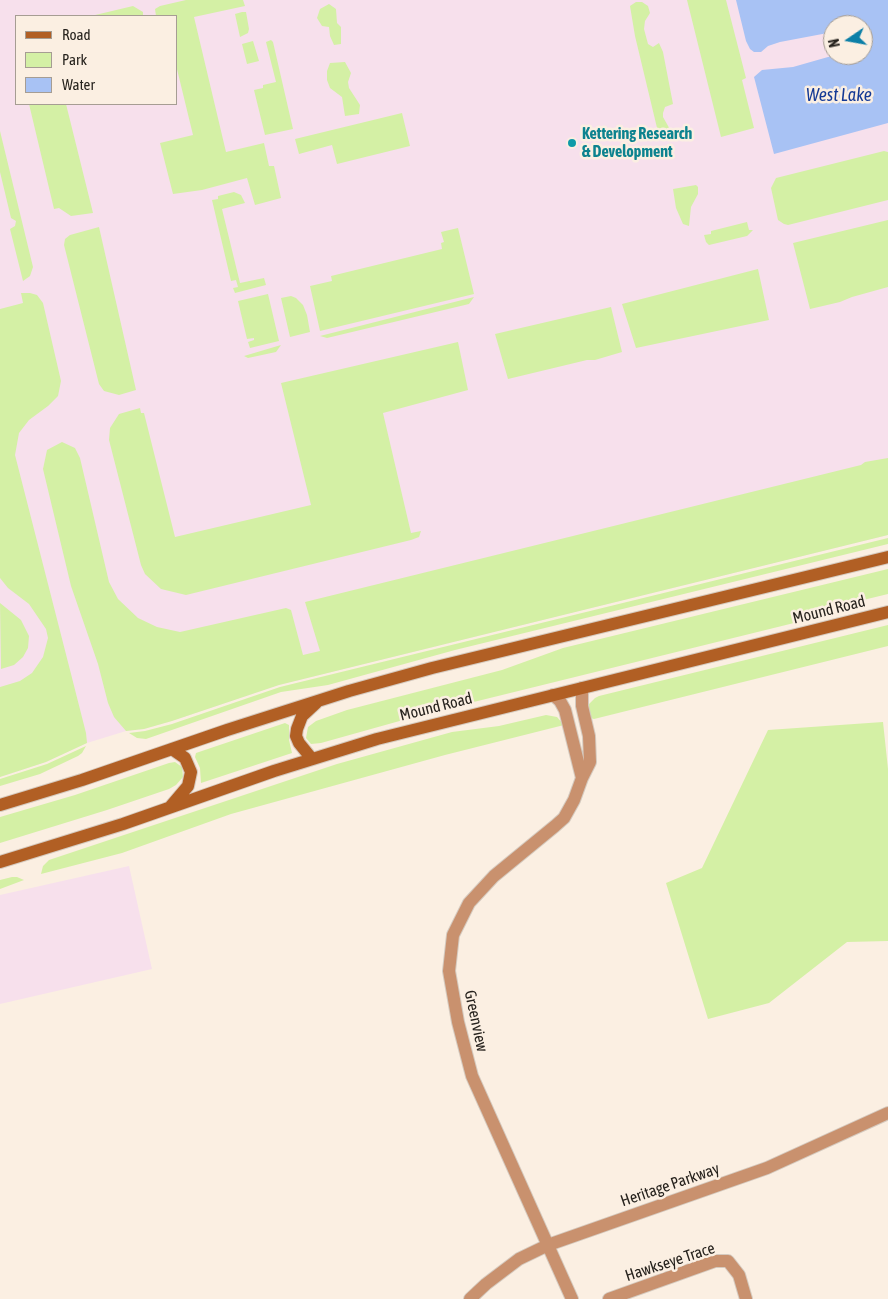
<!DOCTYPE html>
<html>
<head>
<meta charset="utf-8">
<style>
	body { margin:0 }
	#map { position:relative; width:888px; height:1299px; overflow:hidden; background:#fbefe2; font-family:"Asap Condensed",sans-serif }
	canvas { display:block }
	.legend { position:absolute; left:15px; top:15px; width:162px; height:90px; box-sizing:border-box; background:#fbefe2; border:1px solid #a69d93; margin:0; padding:6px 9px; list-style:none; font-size:15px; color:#26221d }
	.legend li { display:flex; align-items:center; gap:10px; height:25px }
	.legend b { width:25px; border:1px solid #a69d93 }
	.north { position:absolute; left:823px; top:15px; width:50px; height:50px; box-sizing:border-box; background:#fbefe2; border:1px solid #a69d93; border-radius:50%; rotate:258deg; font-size:14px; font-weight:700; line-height:20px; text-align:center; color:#26221d }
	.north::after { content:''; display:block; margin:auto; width:18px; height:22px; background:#0b7fa7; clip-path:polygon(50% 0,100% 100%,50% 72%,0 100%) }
</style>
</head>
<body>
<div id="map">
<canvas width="888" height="1299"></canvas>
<ul class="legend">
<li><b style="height:6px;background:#b15f24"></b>Road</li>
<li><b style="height:14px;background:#d4f0a5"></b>Park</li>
<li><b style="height:14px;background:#a8c2f4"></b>Water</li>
</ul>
<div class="north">N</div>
</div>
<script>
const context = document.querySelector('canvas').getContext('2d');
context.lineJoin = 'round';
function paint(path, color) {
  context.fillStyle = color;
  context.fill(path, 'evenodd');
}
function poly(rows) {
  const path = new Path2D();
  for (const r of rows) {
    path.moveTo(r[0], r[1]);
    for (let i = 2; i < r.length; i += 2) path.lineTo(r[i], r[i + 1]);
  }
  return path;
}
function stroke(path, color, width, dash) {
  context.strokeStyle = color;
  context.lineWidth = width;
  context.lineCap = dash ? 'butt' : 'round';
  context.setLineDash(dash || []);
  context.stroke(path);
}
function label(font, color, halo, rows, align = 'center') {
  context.font = font + ' "Asap Condensed",sans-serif';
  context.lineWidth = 5;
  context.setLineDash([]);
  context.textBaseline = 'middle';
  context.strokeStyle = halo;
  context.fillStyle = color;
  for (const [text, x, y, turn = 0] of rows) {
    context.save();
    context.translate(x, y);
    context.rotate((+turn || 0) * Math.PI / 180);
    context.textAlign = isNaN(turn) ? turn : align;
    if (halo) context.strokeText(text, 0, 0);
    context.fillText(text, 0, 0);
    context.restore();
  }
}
const commercial = poly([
	[0,0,888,0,888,535,279,685,172,721,144,729,126,731,87,743,46,762,0,777],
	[16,16,176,16,176,104,16,104],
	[833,25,863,25,863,55,833,55],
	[129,866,152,969,0,1004,0,895]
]);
const green = poly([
	[186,0,243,0,245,6,194,17,226,152,264,143,269,166,274,166,281,198,255,205,247,178,202,190,173,194,160,143,193,135,176,65,176,16,156,16,155,9,160,6],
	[687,0,726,0,746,78,742,80,754,128,721,137],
	[636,2,642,2,648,6,650,13,645,21,644,29,648,44,653,47,659,43,663,52,673,104,665,107,663,113,663,117,672,133,663,137,658,132,635,36,630,6],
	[329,4,336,9,337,23,341,27,341,44,334,45,330,36,329,27,322,26,317,18,320,9],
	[133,6,143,12,143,16,91,16],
	[242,12,246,12,249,29,248,33,240,37,235,14],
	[271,40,273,42,293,129,265,135,254,90,263,88,263,85,276,82,266,42],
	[253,41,259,61,247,64,242,44],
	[345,62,351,73,348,82,349,88,360,105,359,114,345,116,342,97,330,88,327,80,327,71,330,63],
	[29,104,66,104,93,213,71,216,59,208,54,209],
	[402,113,410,146,337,164,332,145,299,154,295,139],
	[0,131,33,267,30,276,23,281,10,229,15,226,16,221,11,218,0,172],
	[884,151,888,152,888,200,788,225,784,224,778,220,771,188,776,178],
	[696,185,698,187,698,194,691,207,689,226,683,224,676,208,673,189],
	[234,192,241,195,245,203,222,209,240,283,264,278,266,285,235,293,233,288,238,287,236,280,231,281,212,200,218,199,218,196],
	[888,220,888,287,852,297,840,302,810,309,793,243],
	[747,222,749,230,753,230,747,236,709,245,706,242,704,235,711,234,711,231],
	[99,227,136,390,119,395,104,391,99,384,64,245,65,239,70,235],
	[458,228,474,294,320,331,310,286,332,281,331,276,442,249,441,243,444,242,441,232],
	[758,269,769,320,636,348,622,304],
	[21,293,30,293,37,295,43,303,61,381,58,396,48,406,29,420,19,433,15,455,70,670,86,733,87,743,46,762,0,777,0,687,20,681,32,673,43,657,48,638,46,629,29,604,8,588,0,578,0,309,23,303],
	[268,294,279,341,250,348,248,342,254,340,254,338,247,339,238,301],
	[291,296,296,298,303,305,307,315,310,332,290,337,281,298],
	[474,297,469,304,327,338,320,336],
	[611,307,622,352,595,360,587,360,508,379,495,334],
	[458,342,468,390,383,413,411,533,421,531,419,537,411,540,186,595,161,589,145,574,141,565,109,440,110,428,119,414,140,408,141,413,144,413,175,537,311,505,281,383],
	[281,345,276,352,248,358,244,356],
	[62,442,75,448,80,458,109,582,118,599,138,618,157,627,180,632,286,608,291,610,303,655,320,651,305,602,861,465,865,462,888,458,888,535,279,685,172,721,144,729,126,731,114,717,108,703,98,664,71,586,43,469,47,450],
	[888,538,888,544,455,650,328,685,281,692,146,739,137,738,129,733,145,731,172,724,280,687],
	[888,569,888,594,855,602,794,623,421,715,321,743,311,744,306,738,308,727,316,721,347,710,502,670,563,648],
	[0,603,21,620,29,636,28,648,23,657,14,665,1,669],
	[888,625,888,646,594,719,590,718,588,707,589,704,595,698,599,696],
	[546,715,557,717,564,725,445,755,231,814,122,853,41,874,43,866,49,860,337,764,452,732,499,726],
	[883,722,888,769,888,941,847,942,769,1003,708,1019,666,883,702,868,768,730],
	[285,723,289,725,289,740,292,753,201,783,200,768,195,757,196,753],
	[86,746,82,753,78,756,40,774,0,786,0,779,47,764],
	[175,762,182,767,183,777,176,785,169,789,107,810,0,843,0,817,75,795,169,763],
	[12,877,17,877,24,880,0,889,0,880]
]);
const water = poly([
	[736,0,888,0,888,123,774,154,754,77,762,70,793,67,835,55,863,55,863,25,833,25,833,32,780,42,768,46,761,52,754,52,750,49,746,41]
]);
const street = poly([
	[553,695,560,701,565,710,582,778],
	[470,1299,486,1284,519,1259,548,1245,767,1168,888,1113],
	[572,1299,472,1076,458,1022,449,971,453,935,469,903,494,876,555,826,564,818,574,800,582,778,590,762,589,736,582,706,582,688],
	[609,1299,715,1261,728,1261,739,1275,746,1299]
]);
const secondary = poly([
	[312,759,299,743,296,736,297,729,302,716,316,703],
	[0,805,82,780,227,730,349,691,432,668,888,557],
	[171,806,188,786,191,772,185,758,172,749],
	[0,862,123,824,274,771,377,739,888,612]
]);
const markers = [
	[572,143,5,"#0f9aa8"]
];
const cultureNames = [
	["Kettering Research",582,134],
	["& Development",582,152]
];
const streetNames = [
	["Mound Road",829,610,-14],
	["Mound Road",436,707,-14],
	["Greenview",476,1021,78],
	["Heritage Parkway",670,1185,-19],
	["Hawkseye Trace",670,1262,-18]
];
const waterNames = [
	["West Lake",839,95]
];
paint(commercial, '#f7e0ec');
paint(green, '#d4f0a5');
paint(water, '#a8c2f4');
stroke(street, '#d5cabf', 14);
stroke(secondary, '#d5cabf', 14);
stroke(street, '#c9916e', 12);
stroke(secondary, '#b15f24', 12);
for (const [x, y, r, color] of markers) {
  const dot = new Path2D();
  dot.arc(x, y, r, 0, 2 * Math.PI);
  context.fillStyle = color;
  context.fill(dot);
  stroke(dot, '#fbefe2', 2);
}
label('bold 16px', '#0d838f', '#fbefe2', cultureNames, 'left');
label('16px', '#26221d', '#fbefe2', streetNames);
label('italic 18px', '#143995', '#fbefe2', waterNames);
</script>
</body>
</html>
